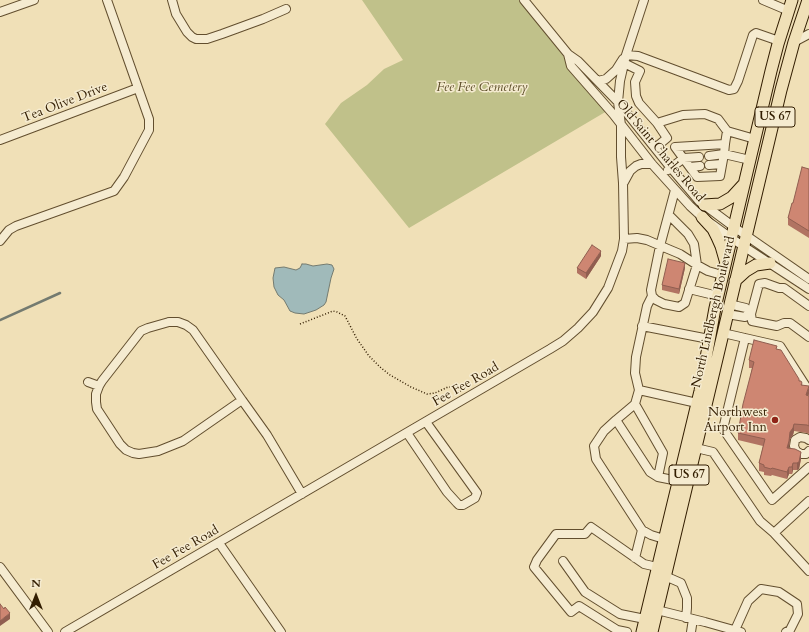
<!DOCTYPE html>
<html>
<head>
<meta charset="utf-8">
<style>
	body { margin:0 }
	#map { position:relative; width:809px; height:632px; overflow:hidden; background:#f0e0b7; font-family:Cardo,serif }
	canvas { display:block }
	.north { position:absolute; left:16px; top:576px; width:40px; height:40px; -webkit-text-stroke:3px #f5ebd0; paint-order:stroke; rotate:0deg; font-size:11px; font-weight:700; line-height:16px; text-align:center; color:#321d00 }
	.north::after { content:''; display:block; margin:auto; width:14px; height:18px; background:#321d00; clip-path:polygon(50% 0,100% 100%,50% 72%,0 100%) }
</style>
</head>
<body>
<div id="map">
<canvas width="809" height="632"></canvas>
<div class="north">N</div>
</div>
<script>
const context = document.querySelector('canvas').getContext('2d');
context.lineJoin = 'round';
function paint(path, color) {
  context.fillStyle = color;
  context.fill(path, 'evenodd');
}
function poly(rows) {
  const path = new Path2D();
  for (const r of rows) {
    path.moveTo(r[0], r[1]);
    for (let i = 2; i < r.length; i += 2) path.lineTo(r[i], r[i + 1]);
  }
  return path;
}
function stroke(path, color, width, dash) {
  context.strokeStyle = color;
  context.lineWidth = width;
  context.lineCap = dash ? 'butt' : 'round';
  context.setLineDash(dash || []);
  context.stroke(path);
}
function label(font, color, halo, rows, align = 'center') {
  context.font = font + ' Cardo,serif';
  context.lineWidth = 3;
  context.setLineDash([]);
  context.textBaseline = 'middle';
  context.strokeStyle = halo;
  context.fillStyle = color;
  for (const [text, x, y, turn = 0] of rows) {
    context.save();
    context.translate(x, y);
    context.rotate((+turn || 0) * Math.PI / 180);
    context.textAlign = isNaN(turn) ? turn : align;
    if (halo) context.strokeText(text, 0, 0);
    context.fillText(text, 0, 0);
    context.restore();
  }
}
const green = poly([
	[362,0,519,0,607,111,409,228,325,124,341,103,367,85,384,69,403,60]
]);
const water = poly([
	[302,264,306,264,313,266,327,264,332,265,334,269,331,278,326,302,324,305,316,310,304,314,295,313,290,311,284,300,278,295,274,287,273,278,275,268,284,267,296,270,300,268,302,264]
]);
const stream = poly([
	[0,320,60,293]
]);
const path = poly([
	[300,324,333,311,337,312,345,316,357,339,369,356,380,367,390,375,411,387,427,394,435,393,448,387,453,387,457,388,462,392]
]);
const minor = poly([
	[172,0,176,14,187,32,192,37,196,39,207,39,222,34,263,19,286,9],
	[524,0,568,54,578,61,618,102,671,168,699,201,734,227,809,279],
	[763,0,789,11],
	[0,12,34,0],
	[794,42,809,34],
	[568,54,571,66,613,114,652,164,690,206,702,217,731,238,809,289],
	[626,55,638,56,729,90,734,89,738,81,753,35,756,33,779,41],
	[624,63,640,71,635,82,636,96,639,103,657,123],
	[598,81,606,79,616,70,623,59],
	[0,140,138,88],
	[725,144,675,147,697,177,720,176,724,154,725,144,727,131],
	[655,148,667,138,657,123,683,115,705,114,718,119,727,131,755,139],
	[709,156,724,154,750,160],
	[709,165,722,164],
	[690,167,700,166],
	[668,170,684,158,699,157],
	[624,182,630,171,636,166,641,164,652,164],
	[669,215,688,234,694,244,697,265,685,303,679,307,664,304,656,300,652,296,651,290,660,246,675,190],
	[624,239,637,238,647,240,668,249,680,254,697,265,708,271,722,275],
	[0,241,9,230,16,226,114,191,124,177,149,130,149,119,107,0],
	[689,289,718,296],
	[729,304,746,308,749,314],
	[809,306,784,288,779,288,765,283,759,284,751,314,752,321,777,326,784,323,790,323,809,337],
	[727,314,745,317,749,314,751,314],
	[169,322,178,322,186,325,193,330,242,400,183,441,158,451,139,454,133,453,126,450,120,444,97,409,96,402,96,394,99,386,102,381,141,331,148,328,169,322],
	[642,326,709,339],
	[723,333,780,346,807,388,809,388],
	[745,338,723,429,772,500,809,467],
	[88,382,99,386],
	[639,390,697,403],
	[242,400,267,435,302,494],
	[635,404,639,390,635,373,636,357,647,306,652,296],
	[616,420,635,404,663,453,658,477],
	[407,433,447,492,457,503,459,505,463,505,475,498,477,493,426,422],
	[809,440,806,438,800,437,795,440,794,446,796,451,801,454,806,454,809,451],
	[696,448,713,452,760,521,774,533,809,501],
	[774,533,809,571],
	[664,539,651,535,642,530,596,459,594,446,604,431,616,420,650,472,658,477,678,481],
	[219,543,281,632],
	[635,558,642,530],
	[563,561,585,592,620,614,645,619],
	[0,567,48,632],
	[665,576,681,583,687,598,687,608,686,618],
	[657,610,705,622,741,632],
	[735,630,748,601,761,589,779,592,797,604,798,614,790,630,786,632],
	[65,632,550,349,563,341,578,328,593,312,608,288,622,251,624,239,623,183,621,157,621,125,618,102,620,81,626,55,644,0],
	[627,632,617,630,579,606,571,612,534,567,537,560,556,534,585,534,591,527,644,564,657,567],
	[691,632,693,619]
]);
const highway = poly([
	[704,205,720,204,732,197,743,185],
	[702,217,713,229,717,237,721,246,725,260],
	[735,281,746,271,756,265,770,263],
	[642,632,700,391,715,308,734,227,771,71,778,44,792,0],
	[652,632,781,90,794,42,808,0]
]);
const wall = poly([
	[809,169,809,238,788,225,788,218,793,203],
	[601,256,586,279,577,273,577,268],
	[685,268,679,294,662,290,662,285],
	[777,349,809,394,808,396,809,396,809,434,807,433,794,431,793,435,790,439,789,448,801,459,799,469,797,470,793,470,792,474,789,474,787,479,772,475,771,476,764,475,764,472,759,471,759,463,763,446,738,440,738,433,752,368,749,368,749,360]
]);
const shadedWall = poly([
	[601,251,601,256,586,279,586,273],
	[685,263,685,268,679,294,679,289],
	[809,386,809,394,806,402,806,395],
	[794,424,794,431,793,435,790,439,789,448,787,448,790,432],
	[801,452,801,459,799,469,797,470,797,463],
	[793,463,793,470,792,474,792,467],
	[789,467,789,474,787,479,787,472],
	[10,613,10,619,0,626,0,621]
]);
const building = poly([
	[802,167,809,169,809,231,788,218,792,203,793,203,802,167],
	[592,245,601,251,586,273,577,268,592,245],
	[668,259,685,263,679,289,662,285,668,259],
	[754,340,777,346,776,349,781,350,799,379,799,381,801,381,802,383,801,385,809,386,806,395,809,396,809,426,807,425,794,424,793,428,790,432,789,441,787,448,795,449,801,452,799,462,797,463,793,463,792,467,789,467,787,472,772,468,771,469,764,467,764,465,759,463,765,439,738,433,743,404,754,362,749,360,754,340],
	[0,604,4,609,5,607,10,613,0,621,0,604]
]);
const markers = [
	[775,420,4,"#8f2418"]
];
const shields = [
	[775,117,40],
	[689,475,40]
];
const shieldNames = [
	["US 67",775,117],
	["US 67",689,475]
];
const parkNames = [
	["Fee Fee Cemetery",482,88]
];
const streetNames = [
	["Tea Olive Drive",65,103,-21],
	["Old Saint Charles Road",660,151,50],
	["North Lindbergh Boulevard",714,312,-77],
	["Fee Fee Road",466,385,-30],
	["Fee Fee Road",186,548,-30]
];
const poiNames = [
	["Northwest",767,413],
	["Airport Inn",767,428]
];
paint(green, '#c0c18a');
paint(water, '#a0baba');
stroke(water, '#747b70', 1);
stroke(stream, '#747b70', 2.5);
stroke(minor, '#624e2e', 10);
stroke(highway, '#321d00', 13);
stroke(path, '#321d00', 1.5, [1, 2]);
stroke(minor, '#f5ebd0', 8);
stroke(highway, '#f0e0b7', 11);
paint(wall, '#b17362');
paint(shadedWall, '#905e50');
paint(building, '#ce8672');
stroke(building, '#905e50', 1);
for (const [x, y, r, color] of markers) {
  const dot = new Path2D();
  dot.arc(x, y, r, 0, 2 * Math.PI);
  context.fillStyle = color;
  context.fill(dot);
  stroke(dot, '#f5ebd0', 1.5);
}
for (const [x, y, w] of shields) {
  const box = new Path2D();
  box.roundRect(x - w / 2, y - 10, w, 20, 3);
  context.fillStyle = '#f5ebd0';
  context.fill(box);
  stroke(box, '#321d00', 1);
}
label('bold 12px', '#321d00', null, shieldNames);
label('italic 13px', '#5d4e29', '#f5ebd0', parkNames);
label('13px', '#321d00', '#f5ebd0', streetNames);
label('13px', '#321d00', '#f5ebd0', poiNames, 'right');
</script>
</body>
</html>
